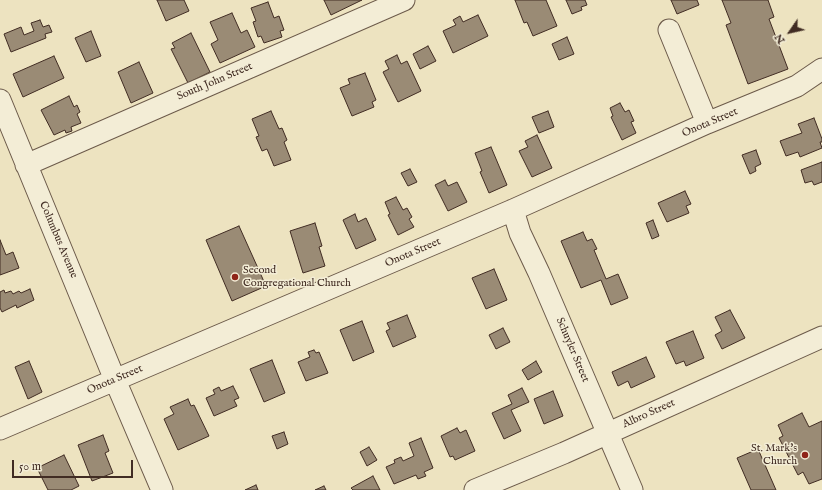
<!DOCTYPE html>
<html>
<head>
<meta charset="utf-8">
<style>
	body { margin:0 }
	#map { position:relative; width:822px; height:490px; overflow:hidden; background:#ede3c0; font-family:"IM FELL English",serif }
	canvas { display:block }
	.north { position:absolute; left:770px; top:12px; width:40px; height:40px; -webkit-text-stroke:3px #f3edd6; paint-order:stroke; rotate:236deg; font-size:11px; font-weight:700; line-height:16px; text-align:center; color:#412c23 }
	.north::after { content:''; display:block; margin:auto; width:14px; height:18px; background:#412c23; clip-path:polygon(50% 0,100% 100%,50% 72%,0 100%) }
	.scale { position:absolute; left:12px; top:460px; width:121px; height:18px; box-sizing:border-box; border:2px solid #412c23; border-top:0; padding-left:5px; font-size:12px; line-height:14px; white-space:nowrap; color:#412c23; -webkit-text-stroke:3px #f3edd6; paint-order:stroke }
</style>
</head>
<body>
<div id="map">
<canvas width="822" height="490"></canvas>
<div class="north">N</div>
<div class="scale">50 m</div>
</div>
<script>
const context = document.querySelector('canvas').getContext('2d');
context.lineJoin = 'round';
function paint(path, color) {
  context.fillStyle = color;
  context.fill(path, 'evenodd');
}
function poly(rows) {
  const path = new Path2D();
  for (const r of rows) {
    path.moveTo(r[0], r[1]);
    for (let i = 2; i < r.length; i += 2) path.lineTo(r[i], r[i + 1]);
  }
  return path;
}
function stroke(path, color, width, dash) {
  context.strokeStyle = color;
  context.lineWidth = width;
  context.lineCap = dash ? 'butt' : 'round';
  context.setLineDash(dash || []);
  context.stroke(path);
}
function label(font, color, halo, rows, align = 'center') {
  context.font = font + ' "IM FELL English",serif';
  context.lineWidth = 3;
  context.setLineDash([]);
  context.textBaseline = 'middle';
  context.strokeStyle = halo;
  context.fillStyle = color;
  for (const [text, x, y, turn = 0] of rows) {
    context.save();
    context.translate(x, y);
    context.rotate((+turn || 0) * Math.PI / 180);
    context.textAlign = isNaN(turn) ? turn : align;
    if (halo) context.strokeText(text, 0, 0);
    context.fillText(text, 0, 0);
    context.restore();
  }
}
const building = poly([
	[157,0,184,0,189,11,166,21,157,0],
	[324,0,362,0,331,15,324,0],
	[515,0,546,0,557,26,533,36,527,22,524,23,515,0],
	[566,0,585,0,587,5,581,7,582,10,572,14,566,0],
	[671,0,697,0,699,5,677,14,671,0],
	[722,0,768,0,774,17,769,19,788,69,748,84,726,25,731,23,722,0],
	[268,2,274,18,279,16,284,30,280,31,282,37,264,43,261,36,258,37,253,22,256,21,251,8,268,2],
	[232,13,241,33,247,30,255,47,220,63,211,44,218,40,210,22,232,13],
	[478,15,488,36,453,53,443,31,456,25,453,20,460,16,463,22,478,15],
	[40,20,43,27,49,25,52,32,45,34,46,38,11,52,4,34,21,27,24,35,34,31,31,23,40,20],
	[91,31,101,56,86,62,75,38,91,31],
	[191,33,210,72,188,83,171,49,175,48,172,43,191,33],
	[567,37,574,54,559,60,552,44,567,37],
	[428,46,436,61,420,69,413,54,428,46],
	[397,55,401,64,407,61,421,91,398,102,383,72,389,69,385,61,397,55],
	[54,56,64,78,23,97,13,74,54,56],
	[139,62,153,93,131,103,118,72,139,62],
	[365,73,376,100,372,102,374,107,352,116,340,88,350,84,348,79,365,73],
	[69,96,74,107,77,105,80,112,77,114,81,123,71,127,72,131,66,133,65,130,54,135,41,110,69,96],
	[620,103,625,112,629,110,634,121,631,122,636,133,622,140,611,117,613,116,610,108,620,103],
	[271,111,279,129,282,128,287,140,284,142,291,160,274,166,267,149,262,151,256,137,259,136,252,119,271,111],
	[548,111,554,127,539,133,532,117,548,111],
	[814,118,822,139,822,142,820,142,822,148,800,157,798,152,786,156,780,141,802,133,798,124,814,118],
	[537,135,552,168,532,177,519,151,528,147,525,141,537,135],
	[491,147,507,185,489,193,480,172,482,171,475,153,491,147],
	[756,150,761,164,755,167,756,171,750,174,742,155,756,150],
	[822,162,822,182,814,185,812,181,805,183,801,170,822,162],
	[410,169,417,182,408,186,401,173,410,169],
	[445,180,448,186,457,182,467,202,448,211,435,185,445,180],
	[685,191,691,204,686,206,689,213,667,222,658,203,685,191],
	[396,197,403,210,407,208,412,217,409,219,414,227,398,235,388,215,390,214,385,202,396,197],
	[355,214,358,222,366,218,376,240,356,249,343,220,355,214],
	[653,220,659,236,652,239,646,223,653,220],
	[315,223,322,246,319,247,325,266,303,273,290,231,315,223],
	[239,226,266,286,232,301,206,240,239,226],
	[583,232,587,241,592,239,597,249,594,250,606,279,618,274,628,298,611,305,601,280,581,288,561,241,583,232],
	[0,240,6,255,13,252,19,268,0,275,0,240],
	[494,269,507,300,486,309,472,278,494,269],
	[30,289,34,300,17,308,16,305,2,312,0,308,0,292,4,290,5,293,11,291,13,294,19,291,21,293,30,289],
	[730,310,745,338,722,349,715,335,722,331,715,317,730,310],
	[407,315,416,337,393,347,386,331,390,329,387,323,407,315],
	[362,321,374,352,353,361,340,330,362,321],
	[503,328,510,342,496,349,489,335,503,328],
	[693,331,704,358,686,366,684,361,676,364,666,342,693,331],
	[314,350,316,353,319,352,328,373,306,381,298,362,310,357,308,352,314,350],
	[646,357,655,377,631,388,628,381,618,386,612,372,646,357],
	[272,360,285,393,264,402,250,369,272,360],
	[29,361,42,392,28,399,15,367,29,361],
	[536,361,542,372,528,380,522,370,536,361],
	[233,386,239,398,234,400,237,406,214,416,206,398,215,394,213,390,219,387,221,391,233,386],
	[522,388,529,402,511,410,521,431,504,439,492,413,512,404,508,395,522,388],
	[553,391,563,416,544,424,534,399,553,391],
	[188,399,191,406,194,405,209,436,178,450,164,419,174,414,170,407,188,399],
	[802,413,809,427,822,421,822,479,809,484,803,472,798,475,779,438,783,436,778,425,802,413],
	[457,428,460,433,466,430,475,451,455,460,453,456,450,457,441,436,457,428],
	[284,432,288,444,277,449,272,436,284,432],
	[103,435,109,451,105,453,113,473,92,481,78,445,103,435],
	[421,438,433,468,424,472,426,476,418,479,416,475,394,484,386,467,395,463,394,460,401,457,403,461,414,456,409,443,421,438],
	[369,447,377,460,367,466,360,452,369,447],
	[758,449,776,490,751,490,737,458,758,449],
	[64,455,79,486,71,490,48,490,37,468,64,455],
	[373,476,380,490,353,490,351,488,373,476],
	[256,485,258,490,245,490,256,485],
	[324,486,326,490,315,490,324,486]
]);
const minor = poly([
	[669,30,707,123],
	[0,100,115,380,162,490],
	[26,165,404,0],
	[513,210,520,233,539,273,632,490],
	[0,429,513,210,707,123,797,86,822,69],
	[475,490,564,453,822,337]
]);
const markers = [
	[235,277,4,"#8f2418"],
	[805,455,4,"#8f2418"]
];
const streetNames = [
	["South John Street",215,82,-23],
	["Onota Street",710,123,-23],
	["Columbus Avenue",58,240,67],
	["Onota Street",413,253,-23],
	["Schuyler Street",572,350,67],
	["Onota Street",115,380,-23],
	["Albro Street",649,414,-24]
];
const poiNames = [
	["Second",243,271],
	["Congregational Church",243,284],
	["St. Mark's",797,449,"right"],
	["Church",797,462,"right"]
];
paint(building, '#9a8b75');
stroke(building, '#412c23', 1);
stroke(minor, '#6c5a4a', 23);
stroke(minor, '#f3edd6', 21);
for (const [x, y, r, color] of markers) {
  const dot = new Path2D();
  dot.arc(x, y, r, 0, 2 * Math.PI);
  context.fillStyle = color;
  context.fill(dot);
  stroke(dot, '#f3edd6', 1.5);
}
label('11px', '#412c23', '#f3edd6', streetNames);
label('11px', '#412c23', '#f3edd6', poiNames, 'left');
</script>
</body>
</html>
